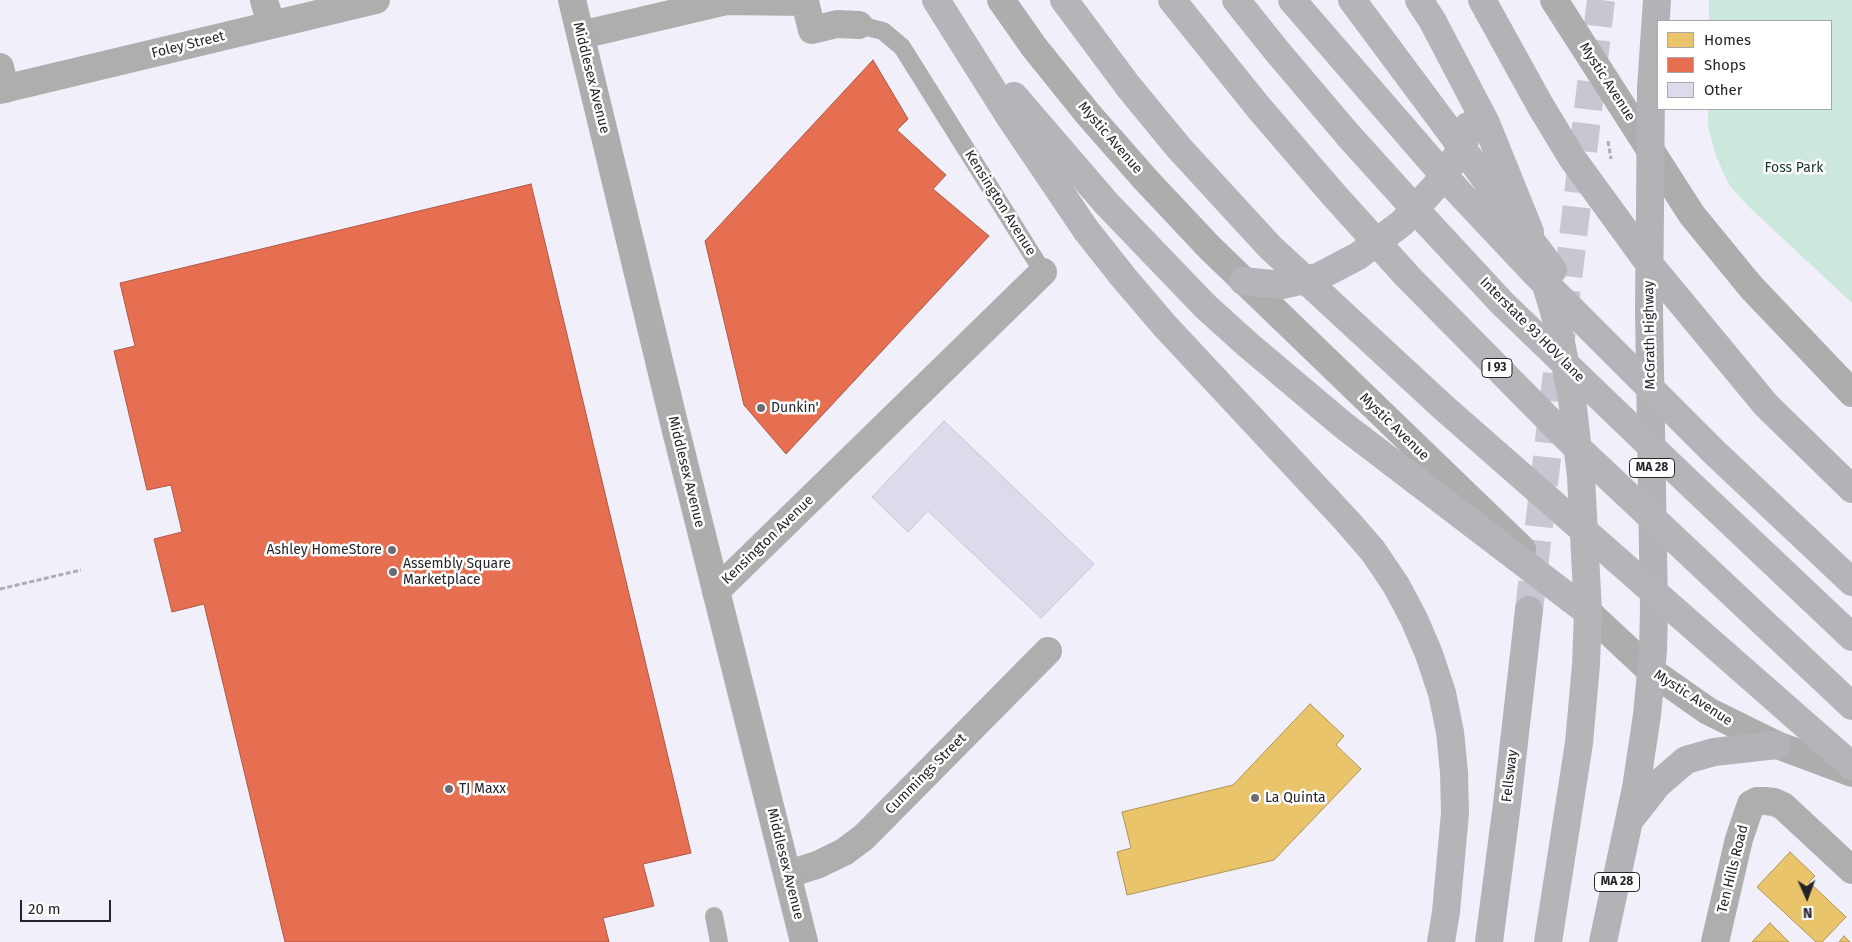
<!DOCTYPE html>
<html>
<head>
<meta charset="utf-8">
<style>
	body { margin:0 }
	#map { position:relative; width:1852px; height:942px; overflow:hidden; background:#f0effa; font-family:"Fira Sans",sans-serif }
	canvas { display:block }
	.legend { position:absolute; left:1657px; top:20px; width:175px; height:90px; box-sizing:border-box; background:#fff; border:1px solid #a8a7aa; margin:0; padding:6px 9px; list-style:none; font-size:15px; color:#25242b }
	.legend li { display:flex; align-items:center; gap:10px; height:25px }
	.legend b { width:25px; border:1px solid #a8a7aa }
	.north { position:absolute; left:1782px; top:872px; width:50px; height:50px; -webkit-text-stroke:4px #fff; paint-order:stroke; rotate:178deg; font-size:14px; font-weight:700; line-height:20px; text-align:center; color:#25242b }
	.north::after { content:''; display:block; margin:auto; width:18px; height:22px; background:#25242b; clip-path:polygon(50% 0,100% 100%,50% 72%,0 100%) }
	.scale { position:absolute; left:20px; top:900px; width:91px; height:22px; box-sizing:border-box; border:2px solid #25242b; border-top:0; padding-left:6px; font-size:15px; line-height:18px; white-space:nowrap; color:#25242b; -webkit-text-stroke:4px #fff; paint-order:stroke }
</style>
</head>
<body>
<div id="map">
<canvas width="1852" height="942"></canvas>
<ul class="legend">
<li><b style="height:14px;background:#e9c46a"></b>Homes</li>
<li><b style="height:14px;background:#e76f51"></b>Shops</li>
<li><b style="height:14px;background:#dddaec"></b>Other</li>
</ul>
<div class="north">N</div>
<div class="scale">20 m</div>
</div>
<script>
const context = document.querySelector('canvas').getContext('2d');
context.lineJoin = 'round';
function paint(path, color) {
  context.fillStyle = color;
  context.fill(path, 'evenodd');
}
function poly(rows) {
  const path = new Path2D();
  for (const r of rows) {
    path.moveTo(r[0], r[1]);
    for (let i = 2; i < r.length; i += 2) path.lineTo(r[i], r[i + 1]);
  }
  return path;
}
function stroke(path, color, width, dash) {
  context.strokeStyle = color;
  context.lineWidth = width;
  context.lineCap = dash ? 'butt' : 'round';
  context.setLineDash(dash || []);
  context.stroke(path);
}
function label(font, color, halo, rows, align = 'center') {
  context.font = font + ' "Fira Sans",sans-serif';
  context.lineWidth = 5;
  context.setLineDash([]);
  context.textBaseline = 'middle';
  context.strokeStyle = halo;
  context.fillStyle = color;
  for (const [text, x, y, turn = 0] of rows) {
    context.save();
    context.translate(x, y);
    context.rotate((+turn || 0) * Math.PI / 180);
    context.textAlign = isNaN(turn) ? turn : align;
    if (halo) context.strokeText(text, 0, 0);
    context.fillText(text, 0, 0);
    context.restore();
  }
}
const green = poly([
	[1709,0,1852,0,1852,303,1747,205,1729,185,1716,156,1708,126,1708,109,1831,109,1831,21,1709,21]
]);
const homes = poly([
	[1310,704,1344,736,1336,745,1361,769,1274,860,1127,895,1117,852,1131,848,1122,812,1233,785,1310,704],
	[1790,852,1815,876,1809,882,1846,917,1822,942,1816,942,1757,887,1790,852],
	[1770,923,1789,942,1752,942,1770,923],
	[1844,936,1850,942,1839,942,1844,936]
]);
const shops = poly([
	[873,60,908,119,897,130,946,175,933,189,989,236,786,454,744,405,705,241,873,60],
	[531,184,691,853,643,864,654,906,603,918,609,942,285,942,204,604,172,612,154,539,182,532,171,485,147,490,114,351,135,346,120,283,531,184]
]);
const building = poly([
	[944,421,1094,564,1041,618,928,511,908,532,872,497,944,421]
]);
const trunkTunnel = poly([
	[1529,610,1601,0]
]);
const path = poly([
	[1608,141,1611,159],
	[0,589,81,570]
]);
const service = poly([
	[859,25,883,31,902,47,1043,272],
	[714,916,719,942]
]);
const minor = poly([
	[264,0,271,25],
	[581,35,726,1,805,2,812,30,837,24,859,25],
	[0,67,5,89],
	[0,90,376,0],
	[716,591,1043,272],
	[788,874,817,865,844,852,864,837,1048,651],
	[1715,942,1739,839,1751,804,1757,801,1765,801,1774,802,1783,806,1852,870]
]);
const secondary = poly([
	[572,0,675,427,804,942],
	[1001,0,1034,47,1088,114,1146,180,1209,247,1522,549],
	[1554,0,1692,215,1751,287,1852,393],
	[1575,600,1651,671,1708,711,1777,745,1852,773]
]);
const trunk = poly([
	[1482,0,1540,105,1572,158,1650,265,1766,405,1852,489],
	[1632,817,1658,784,1686,760,1714,752,1777,745],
	[1489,942,1507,804,1529,610],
	[1603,942,1636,788,1647,715,1653,651,1654,609,1649,311,1650,208,1651,88,1657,0]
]);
const motorway = poly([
	[936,0,1011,119,1086,230,1124,278,1165,326,1347,521,1373,551,1396,585,1414,619,1429,654,1442,693,1450,732,1454,772,1455,813,1446,912,1441,942],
	[1419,0,1432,20,1486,123,1530,232],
	[1014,96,1107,204,1205,306,1247,344,1343,425,1588,612],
	[1543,275,1557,322,1572,399,1581,477,1588,612,1586,665,1579,743,1548,942],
	[1243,281,1282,285,1318,277,1358,256,1402,223,1442,179,1464,144,1468,126]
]);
const motorwayBridge = poly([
	[1064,0,1128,86,1179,148,1270,247,1443,407,1852,766],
	[1172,0,1259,108,1333,194,1408,277,1565,436,1852,706],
	[1236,0,1276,50,1348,135,1424,219,1502,303,1686,480,1852,637],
	[1292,0,1454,187,1532,270,1714,452,1852,582],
	[1352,0,1553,270]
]);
const markers = [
	[761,408,5,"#6c6b73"],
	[392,550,5,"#6c6b73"],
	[393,572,5,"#6c6b73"],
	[449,789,5,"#6c6b73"],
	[1255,798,5,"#6c6b73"]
];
const shields = [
	[1497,368,30],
	[1652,468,45],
	[1617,882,45]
];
const shieldNames = [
	["I 93",1497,368],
	["MA 28",1652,468],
	["MA 28",1617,882]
];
const streetNames = [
	["Foley Street",188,45,-14],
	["Middlesex Avenue",591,78,76],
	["Mystic Avenue",1607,82,57],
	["Mystic Avenue",1110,138,49],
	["Kensington Avenue",1000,203,58],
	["Interstate 93 HOV lane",1532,330,45],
	["McGrath Highway",1650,335,-91],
	["Mystic Avenue",1394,427,44],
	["Middlesex Avenue",686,472,76],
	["Kensington Avenue",768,540,-44],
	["Mystic Avenue",1693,698,33],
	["Cummings Street",926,774,-45],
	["Fellsway",1510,776,-83],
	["Middlesex Avenue",785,864,76],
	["Ten Hills Road",1733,869,-76]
];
const parkNames = [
	["Foss Park",1794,168]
];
const poiNames = [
	["Dunkin'",771,408],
	["Ashley HomeStore",382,550,"right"],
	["Assembly Square",403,564],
	["Marketplace",403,580],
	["TJ Maxx",459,789],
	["La Quinta",1265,798]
];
paint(green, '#cce7dc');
paint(homes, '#e9c46a');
stroke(homes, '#ae9457', 1);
paint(shops, '#e76f51');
stroke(shops, '#ad5846', 1);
paint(building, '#dddaec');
stroke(building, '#c7c6cf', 1);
stroke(trunkTunnel, '#c7c6d1', 28, [28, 14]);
stroke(path, '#afadb0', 3, [5, 2.5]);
stroke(service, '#afadad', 18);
stroke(minor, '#afadad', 28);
stroke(secondary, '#afacae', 28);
stroke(trunk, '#b4b2b6', 28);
stroke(motorway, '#b7b4b9', 28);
stroke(motorwayBridge, '#b7b4b9', 28);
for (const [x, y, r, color] of markers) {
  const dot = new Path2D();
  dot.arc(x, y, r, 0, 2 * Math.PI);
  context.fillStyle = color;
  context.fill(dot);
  stroke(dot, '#fff', 2);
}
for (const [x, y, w] of shields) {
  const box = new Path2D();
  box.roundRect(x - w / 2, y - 9.5, w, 19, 4);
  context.fillStyle = '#fff';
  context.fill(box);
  stroke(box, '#25242b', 1);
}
label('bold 12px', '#25242b', null, shieldNames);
label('14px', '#25242b', '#fff', streetNames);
label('14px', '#143827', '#fff', parkNames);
label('14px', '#25242b', '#fff', poiNames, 'left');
</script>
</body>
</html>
